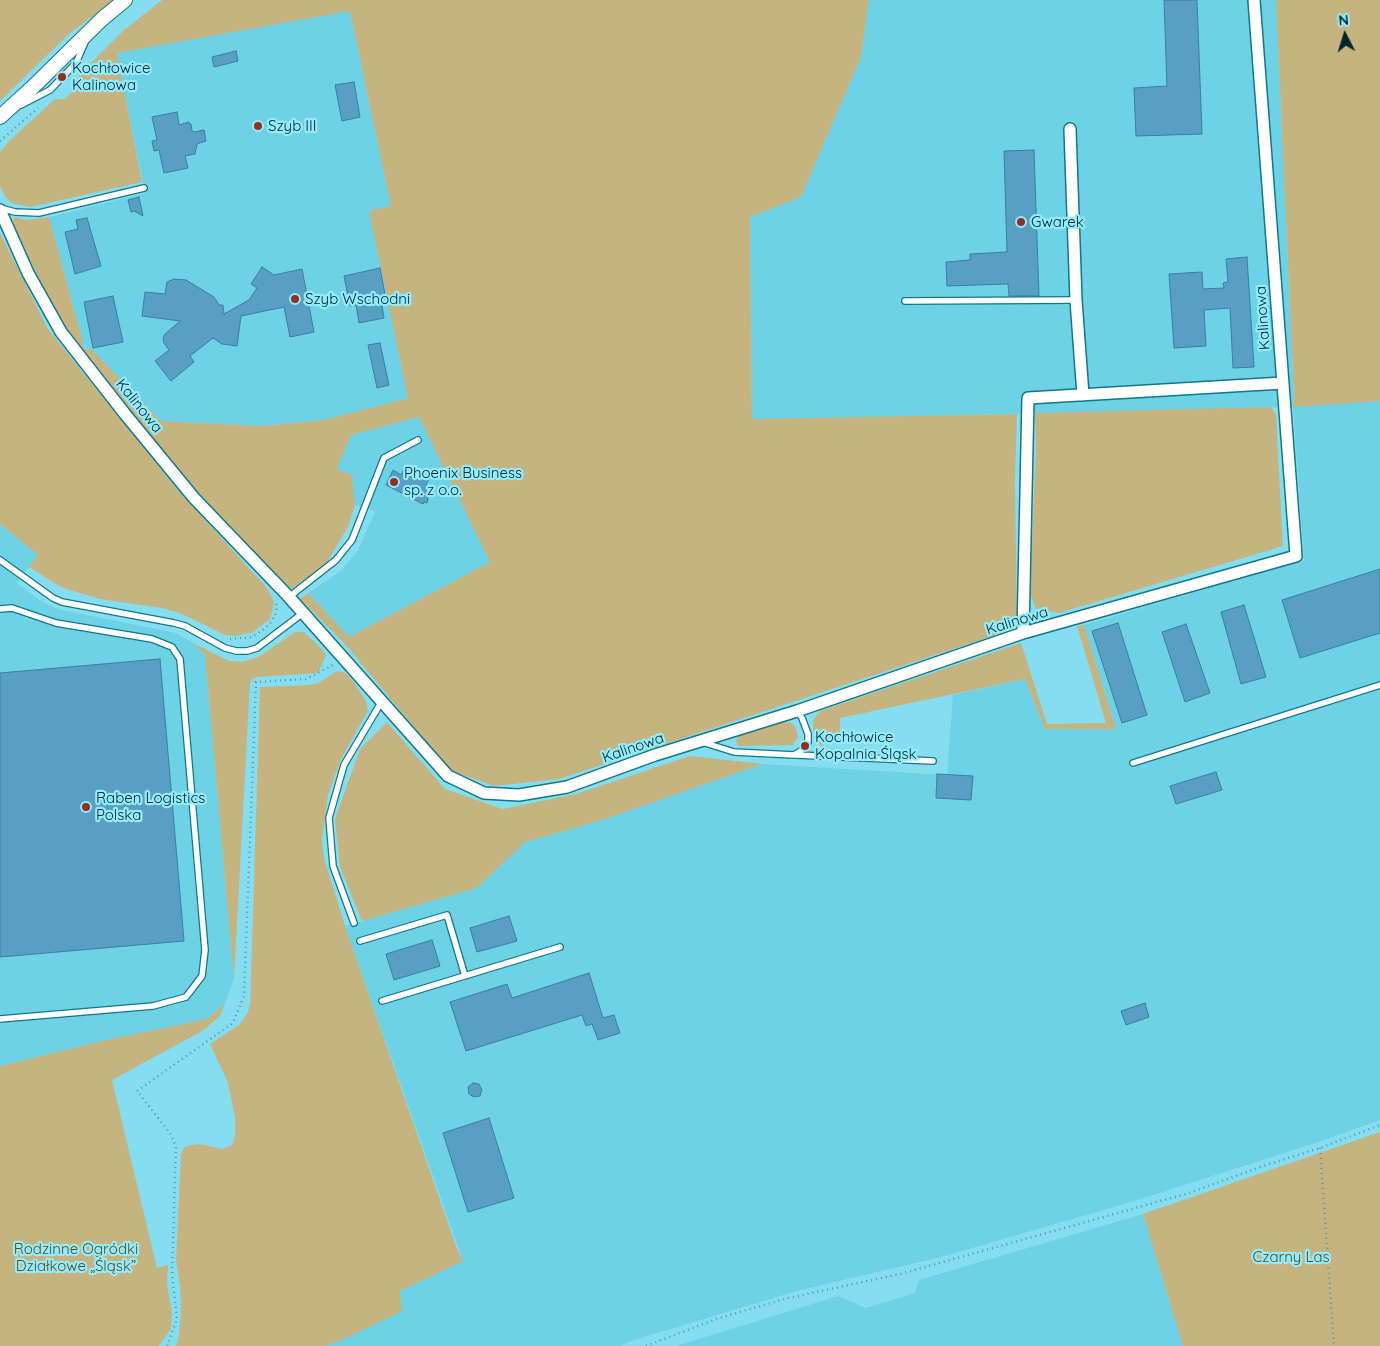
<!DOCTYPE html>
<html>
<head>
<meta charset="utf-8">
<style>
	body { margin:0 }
	#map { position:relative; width:1380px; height:1346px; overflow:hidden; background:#85def0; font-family:Quicksand,sans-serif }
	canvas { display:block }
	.north { position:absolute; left:1320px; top:10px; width:50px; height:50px; -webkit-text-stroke:4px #92ecfe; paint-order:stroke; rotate:355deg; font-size:14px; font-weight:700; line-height:20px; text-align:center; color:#00262d }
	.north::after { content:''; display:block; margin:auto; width:18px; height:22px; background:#00262d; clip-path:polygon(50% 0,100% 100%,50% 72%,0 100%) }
</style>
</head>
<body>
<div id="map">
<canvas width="1380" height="1346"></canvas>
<div class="north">N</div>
</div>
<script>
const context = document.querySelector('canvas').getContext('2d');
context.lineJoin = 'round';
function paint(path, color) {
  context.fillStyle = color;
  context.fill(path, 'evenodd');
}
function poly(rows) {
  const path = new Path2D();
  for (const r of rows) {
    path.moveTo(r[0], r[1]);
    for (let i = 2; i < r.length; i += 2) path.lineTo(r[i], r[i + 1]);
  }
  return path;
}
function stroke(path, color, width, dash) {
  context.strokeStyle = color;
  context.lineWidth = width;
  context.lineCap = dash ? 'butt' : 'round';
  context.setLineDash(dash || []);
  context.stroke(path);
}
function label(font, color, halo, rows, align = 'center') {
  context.font = font + ' Quicksand,sans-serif';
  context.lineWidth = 4.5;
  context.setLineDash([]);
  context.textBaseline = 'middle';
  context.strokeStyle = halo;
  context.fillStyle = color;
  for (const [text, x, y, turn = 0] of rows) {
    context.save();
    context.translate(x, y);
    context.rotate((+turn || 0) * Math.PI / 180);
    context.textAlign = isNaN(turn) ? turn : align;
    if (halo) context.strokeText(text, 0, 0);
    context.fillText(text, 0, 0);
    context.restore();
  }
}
const built = poly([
	[869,0,1276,0,1294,396,1293,406,1380,401,1380,1120,1319,1142,1118,1206,941,1257,797,1291,634,1340,620,1346,324,1346,342,1340,399,1291,463,1261,345,926,477,888,525,842,599,821,763,764,947,775,953,695,1025,679,1045,729,1116,729,1084,625,1304,560,1293,407,752,420,750,217,801,197,861,57],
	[350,10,391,206,370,211,408,398,324,420,260,426,161,421,91,349,85,350,49,217,145,193,117,53],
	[419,417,490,562,349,637,308,593,342,570,358,550,375,512,365,506,355,505,351,475,337,469,351,435],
	[0,524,38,555,17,583,38,599,51,606,62,610,176,633,193,643,205,655,234,979,225,1003,205,1021,102,1041,0,1066],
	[1143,1214,1183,1346,676,1346,838,1296,866,1308,915,1293,919,1280]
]);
const green = poly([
	[0,0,114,0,69,34,0,101],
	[162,0,869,0,861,57,801,197,750,217,752,419,1017,414,1015,479,1017,628,559,779,494,786,450,770,343,642,300,599,308,593,349,637,490,562,419,417,351,435,337,469,352,475,355,505,348,527,326,564,291,589,197,495,61,326,14,227,13,221,15,217,26,220,49,217,85,350,91,349,161,421,260,426,324,420,408,398,369,211,391,206,350,11,117,53,142,182,30,207,12,203,6,198,0,186,0,152,10,140,55,99,65,99,79,85,79,75,124,30],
	[1276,0,1380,0,1380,401,1293,407,1294,396],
	[0,233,48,329,176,488,267,588,274,602,272,612,270,619,253,632,236,636,225,635,182,614,162,608,100,599,66,589,54,583,29,567,38,555,0,524],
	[1271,407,1276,415,1283,546,1059,613,1036,609,1030,593,1036,448,1035,413],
	[1084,625,1116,729,1045,729,1025,679,840,718,840,737,825,741,823,748,817,741,813,730,813,720,820,711,1021,643,1047,724,1106,723,1077,626],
	[295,632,304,632,322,649,326,656,318,673,258,677,252,679,250,683,234,979,205,655,193,643,229,661,243,662,258,657],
	[337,671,345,673,350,677,366,701,368,711,341,759,328,795,322,840,324,858,345,926,456,1246,463,1261,400,1291,402,1311,342,1340,324,1346,176,1346,179,1335,181,1310,180,1286,176,1259,181,1154,184,1147,190,1145,200,1144,223,1149,232,1145,235,1136,235,1118,228,1083,210,1044,240,1024,247,1014,250,1005,260,687,310,685,318,683],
	[387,722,445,789,503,809,576,794,690,756,763,764,599,821,525,842,477,888,362,921,340,867,335,819,360,749],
	[783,722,792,723,796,728,798,737,793,745,743,746,738,746,736,741,738,736],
	[225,1003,220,1016,204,1030,112,1080,157,1268,168,1265,167,1285,172,1312,171,1329,165,1337,159,1346,0,1346,0,1066,102,1041,207,1019],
	[1380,1132,1380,1346,1183,1346,1143,1214]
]);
const building = poly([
	[1164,0,1197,0,1202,134,1136,136,1134,88,1167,86,1164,0],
	[236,51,238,61,214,67,212,57,236,51],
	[354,82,360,117,342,121,335,85,354,82],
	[177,112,179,125,189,122,189,124,191,124,192,131,194,132,204,130,206,141,197,144,195,154,185,156,188,168,164,173,159,150,154,151,152,141,157,140,152,117,177,112],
	[1034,150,1039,296,1009,296,1008,284,947,286,946,262,970,260,970,254,1007,252,1004,151,1034,150],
	[139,197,143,216,134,211,131,212,128,200,139,197],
	[87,218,101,266,75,274,65,232,78,229,76,220,87,218],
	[1247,257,1254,367,1233,368,1230,308,1204,310,1206,346,1174,348,1169,274,1202,272,1203,289,1224,288,1223,283,1228,282,1226,259,1247,257],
	[262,267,274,275,302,269,314,332,290,337,284,307,241,316,237,346,222,344,213,338,190,356,194,362,171,381,155,361,169,350,164,343,163,338,165,334,180,321,142,316,145,292,165,294,167,282,174,279,186,280,214,297,219,305,223,305,224,314,249,300,257,288,251,284,262,267],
	[380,268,386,299,381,300,384,318,359,323,356,305,350,306,344,276,380,268],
	[113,296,123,342,93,348,84,302,113,296],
	[380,343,389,385,377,388,368,345,380,343],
	[404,469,418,476,420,472,430,477,426,485,430,489,427,503,424,502,423,504,386,485,393,470,401,475,404,469],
	[1380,569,1380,633,1300,658,1282,600,1380,569],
	[1244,605,1266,677,1241,684,1221,612,1244,605],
	[1118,623,1147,715,1122,723,1092,631,1118,623],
	[1186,624,1210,693,1185,702,1162,632,1186,624],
	[160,659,184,941,0,957,0,673,160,659],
	[1216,772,1222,790,1176,804,1170,786,1216,772],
	[937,774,973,776,971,800,936,798,937,774],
	[509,916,517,941,477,952,470,928,509,916],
	[432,940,440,966,394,980,386,954,432,940],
	[589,973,603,1018,614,1015,620,1033,598,1040,592,1024,586,1026,582,1015,466,1051,450,1002,507,984,512,998,589,973],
	[1145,1003,1149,1017,1126,1025,1121,1011,1145,1003],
	[473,1083,479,1084,482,1090,480,1096,474,1097,469,1094,468,1087,473,1083],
	[489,1118,514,1198,468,1212,443,1133,489,1118]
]);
const path = poly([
	[0,141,38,108],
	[230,639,252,637,264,629,271,622,275,616,277,607,275,600],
	[1320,1148,1334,1346],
	[167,1346,177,1319,172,1274,176,1146,170,1133,137,1091,233,1023,244,996,256,682,306,679,335,664],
	[646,1346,716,1319,788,1298,900,1274,1189,1193,1266,1165,1320,1148,1380,1125]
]);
const service = poly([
	[21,105,50,90,76,63,86,40],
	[0,208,15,212,39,213,144,188],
	[905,301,1076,300],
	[0,560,53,598,62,602,174,623,185,626,225,648,236,651,247,651,257,648,303,613],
	[289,597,336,560,352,540,384,458,418,440],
	[0,609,12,608,56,623,152,639,172,647,180,659,205,950,202,976,186,997,153,1006,0,1019],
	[702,742,734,752,794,755,801,751,805,746,808,742,808,734,802,718,797,711],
	[796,755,933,761],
	[1133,763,1380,685],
	[354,923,333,866,329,818,344,765,382,701],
	[360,941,447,915,465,976],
	[382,1001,560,947]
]);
const minor = poly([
	[1070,129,1076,300,1083,395],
	[0,210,28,273,61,332,125,414,194,498,289,597,448,776,484,793,519,795,567,787,655,755,797,711,1023,633,1296,556,1254,0],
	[1023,633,1028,398,1283,383]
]);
const tertiary = poly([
	[0,117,34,86,102,19,125,0]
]);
const markers = [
	[62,77,5,"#972d1b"],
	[258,126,5,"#972d1b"],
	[1021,222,5,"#972d1b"],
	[295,299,5,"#972d1b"],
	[394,482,5,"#972d1b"],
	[805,746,5,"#972d1b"],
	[86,807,5,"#972d1b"]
];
const poiNames = [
	["Kochłowice",72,68],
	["Kalinowa",72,85],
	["Szyb III",268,126],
	["Gwarek",1031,222],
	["Szyb Wschodni",305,299],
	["Phoenix Business",404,473],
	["sp. z o.o.",404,490],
	["Kochłowice",815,737],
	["Kopalnia Śląsk",815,754],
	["Raben Logistics",96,798],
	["Polska",96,815]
];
const streetNames = [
	["Kalinowa",1263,318,-94],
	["Kalinowa",139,406,51],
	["Kalinowa",1017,621,-17],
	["Kalinowa",633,748,-19]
];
const parkNames = [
	["Rodzinne Ogródki",76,1249],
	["Działkowe „Śląsk”",76,1266],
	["Czarny Las",1291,1257]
];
paint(built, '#6dd2e5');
paint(green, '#c5b47f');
paint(building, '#589fc3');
stroke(building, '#3880a3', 1);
stroke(service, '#0f7889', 8);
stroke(minor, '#0f7889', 14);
stroke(tertiary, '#0f7889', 16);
stroke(path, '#559ba9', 2.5, [1, 4]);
stroke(service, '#fff', 5.5);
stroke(minor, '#fff', 11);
stroke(tertiary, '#fff', 14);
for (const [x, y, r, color] of markers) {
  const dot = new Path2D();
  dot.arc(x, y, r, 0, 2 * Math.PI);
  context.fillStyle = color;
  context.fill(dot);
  stroke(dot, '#92ecfe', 2);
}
label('15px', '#00262d', '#92ecfe', poiNames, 'left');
label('15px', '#00262d', '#92ecfe', streetNames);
label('15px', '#5d4c13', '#92ecfe', parkNames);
</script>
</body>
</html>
